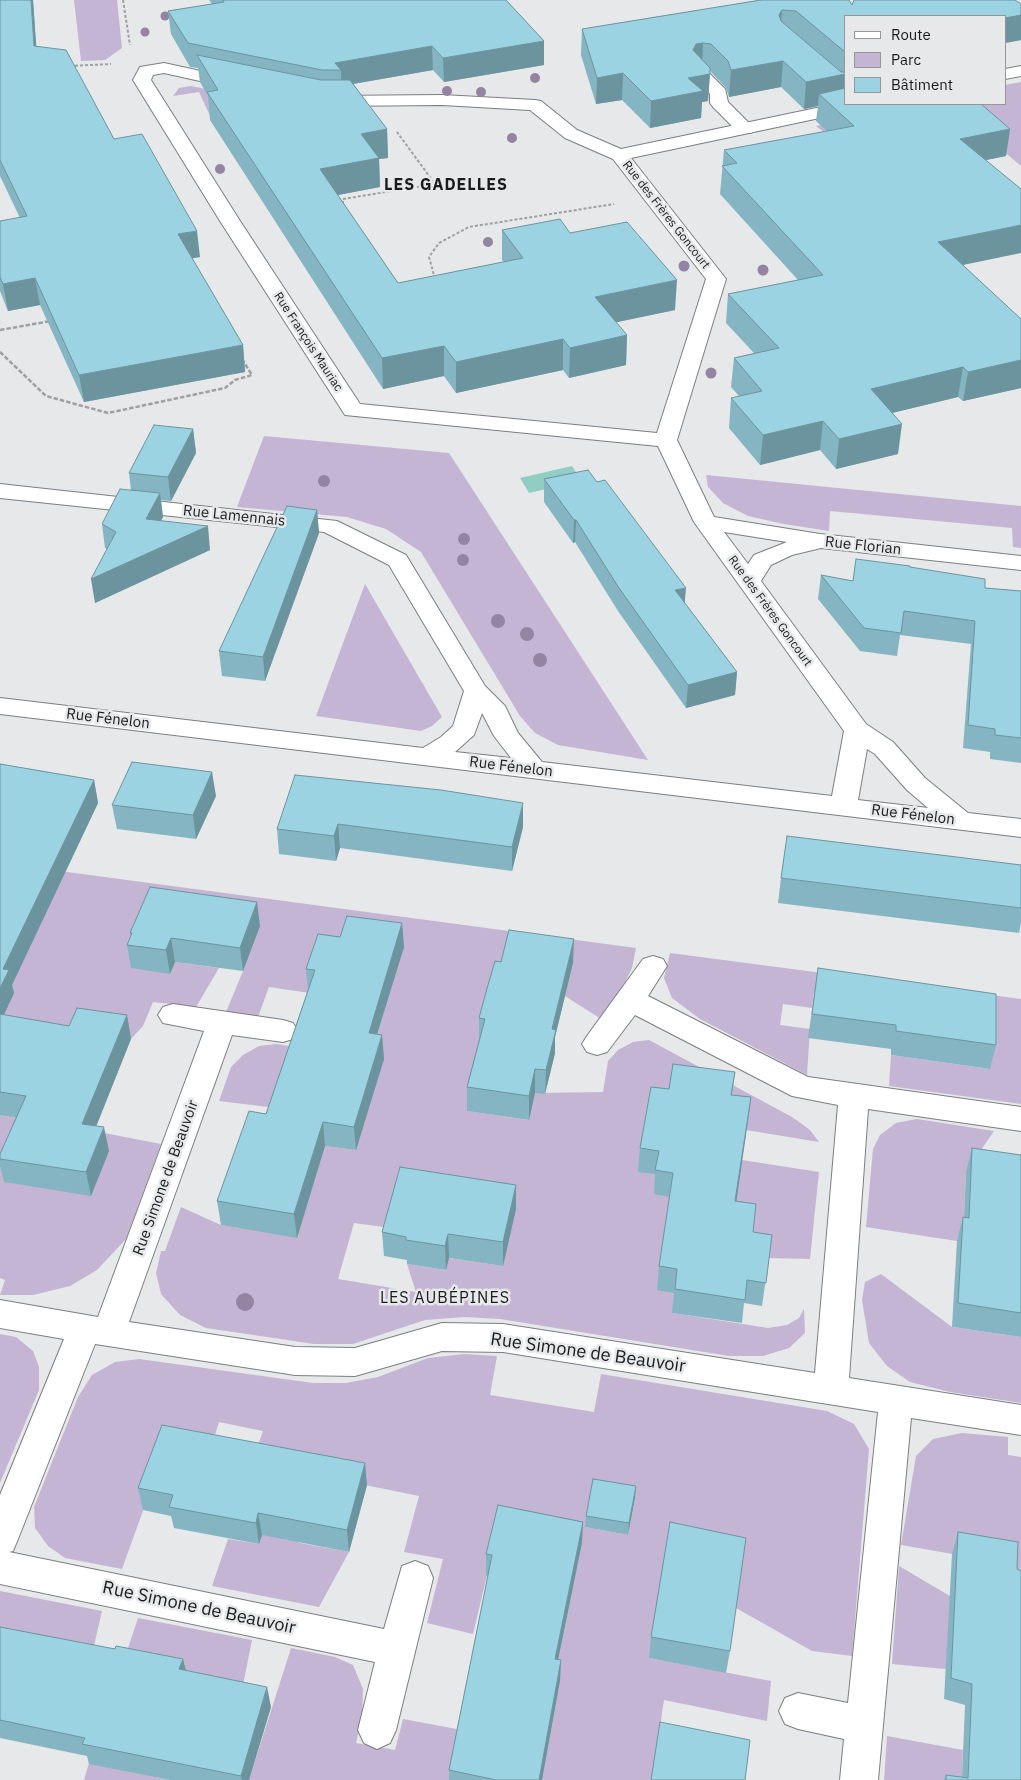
<!DOCTYPE html>
<html>
<head>
<meta charset="utf-8">
<style>
	body { margin:0 }
	#map { position:relative; width:1021px; height:1780px; overflow:hidden; background:#e6e8ea; font-family:"IBM Plex Sans",sans-serif }
	canvas { display:block }
	.legend { position:absolute; left:844px; top:15px; width:162px; height:90px; box-sizing:border-box; background:#e6e8ea; border:1px solid #949698; margin:0; padding:6px 9px; list-style:none; font-size:15px; color:#1a1b1c }
	.legend li { display:flex; align-items:center; gap:10px; height:25px }
	.legend b { width:25px; border:1px solid #949698 }
</style>
</head>
<body>
<div id="map">
<canvas width="1021" height="1780"></canvas>
<ul class="legend">
<li><b style="height:6px;background:#fff"></b>Route</li>
<li><b style="height:14px;background:#c5b5d4"></b>Parc</li>
<li><b style="height:14px;background:#9bd3e2"></b>Bâtiment</li>
</ul>
</div>
<script>
const context = document.querySelector('canvas').getContext('2d');
context.lineJoin = 'round';
function paint(path, color) {
  context.fillStyle = color;
  context.fill(path, 'evenodd');
}
function poly(rows) {
  const path = new Path2D();
  for (const r of rows) {
    path.moveTo(r[0], r[1]);
    for (let i = 2; i < r.length; i += 2) path.lineTo(r[i], r[i + 1]);
  }
  return path;
}
function stroke(path, color, width, dash) {
  context.strokeStyle = color;
  context.lineWidth = width;
  context.lineCap = dash ? 'butt' : 'round';
  context.setLineDash(dash || []);
  context.stroke(path);
}
function label(font, color, halo, rows, align = 'center') {
  context.font = font + ' "IBM Plex Sans",sans-serif';
  context.lineWidth = 5;
  context.setLineDash([]);
  context.textBaseline = 'middle';
  context.strokeStyle = halo;
  context.fillStyle = color;
  for (const [text, x, y, turn = 0] of rows) {
    context.save();
    context.translate(x, y);
    context.rotate((+turn || 0) * Math.PI / 180);
    context.textAlign = isNaN(turn) ? turn : align;
    if (halo) context.strokeText(text, 0, 0);
    context.fillText(text, 0, 0);
    context.restore();
  }
}
const green = poly([
	[74,0,117,0,122,48,105,60,81,61],
	[1021,82,1021,166,950,106,839,143,816,126,918,104,1005,104,1005,85],
	[191,86,302,108,212,120,199,92,173,96,179,88],
	[264,436,449,453,648,760,558,745,535,733,520,716,421,552,386,529,347,517,237,507],
	[706,475,1021,506,1021,548,1013,547,1012,528,830,511,829,531,784,524,748,516,723,503,708,487],
	[365,584,442,717,432,726,421,731,316,716],
	[0,863,636,948,632,968,610,1014,601,1019,565,996,468,1111,528,1120,535,1093,603,1092,608,1061,618,1050,633,1042,649,1040,792,1117,810,1130,819,1142,746,1130,638,1171,657,1174,742,1160,819,1172,810,1259,769,1258,675,1293,673,1313,768,1328,787,1325,799,1318,804,1309,805,1333,789,1348,763,1356,729,1356,500,1319,464,1317,425,1320,353,1344,314,1344,206,1328,180,1315,161,1294,156,1273,161,1251,165,1251,181,1207,221,1225,297,1237,325,1146,356,1150,293,1110,219,1101,231,1067,243,1055,259,1046,276,1044,302,1048,309,1024,297,1022,330,996,269,987,258,1017,226,1012,243,971,154,911,170,974,175,962,219,968,196,1007,153,1002,143,1026,131,1039,82,1031,94,1131,161,1144,126,1239,97,1270,70,1286,33,1295,0,1295,5,1280,0,1278],
	[354,1223,391,1228,503,1266,449,1258,446,1270,407,1264,416,1292,338,1279],
	[670,953,1021,999,1021,1104,889,1086,891,1055,990,1069,814,992,812,1008,783,1004,780,1025,810,1029,807,1075,700,1019,672,998,664,978],
	[917,1119,994,1131,966,1172,963,1242,866,1227,873,1149,880,1135,896,1123],
	[881,1274,952,1327,1021,1337,1021,1403,950,1392,910,1382,887,1366,869,1343,862,1300,865,1282],
	[0,1334,16,1337,33,1351,39,1367,39,1390,0,1483],
	[464,1354,497,1356,490,1395,594,1412,601,1374,827,1411,854,1424,869,1449,852,1656,812,1651,736,1608,742,1560,649,1658,771,1681,767,1721,664,1700,652,1780,542,1780,560,1681,554,1680,582,1543,489,1567,473,1634,427,1623,443,1559,404,1552,419,1496,252,1462,263,1431,219,1422,209,1454,166,1447,122,1569,65,1558,48,1546,35,1528,34,1507,78,1397,92,1375,115,1362,139,1359,313,1383,346,1383,378,1377,428,1358],
	[635,1499,628,1535,585,1527],
	[962,1433,1008,1437,1008,1455,1021,1457,1021,1594,1010,1564,901,1545,916,1456,933,1439],
	[264,1527,300,1543,349,1552,319,1607,212,1586,228,1539,259,1544],
	[899,1566,950,1596,1021,1683,945,1669,892,1664],
	[0,1591,102,1611,90,1663,0,1646],
	[138,1618,252,1640,240,1700,122,1666],
	[291,1648,335,1657,353,1665,363,1689,362,1719,356,1743,395,1750,403,1719,462,1730,452,1780,249,1780],
	[887,1736,963,1750,962,1780,884,1780],
	[89,1763,170,1780,84,1780]
]);
const water = poly([
	[572,466,582,481,529,493,520,478]
]);
const pathFar1 = poly([
	[123,0,130,45],
	[70,66,111,64],
	[435,184,435,190],
	[343,204,343,199,435,184,397,132],
	[435,279,429,257,439,243,469,227,614,204]
]);
const path = poly([
	[0,330,51,321],
	[0,352,46,396,108,413,225,388,235,380,252,375,242,359]
]);
const lane = poly([
	[702,71,708,72,725,89,728,102,751,125,754,129,751,133,739,133,713,107,710,103,710,94,693,76,696,72,702,71]
]);
const street = poly([
	[164,63,242,80,245,84,242,88,236,89,164,73,153,75,151,80,240,221,360,404,657,433,706,279,613,159,565,138,530,110,442,105,328,106,322,105,319,101,322,97,328,96,442,95,535,100,541,101,577,130,621,149,845,102,871,104,868,108,862,109,631,158,726,279,677,440,714,517,820,534,1021,556,1021,570,821,548,792,555,771,565,761,581,866,724,893,742,925,778,968,813,1021,819,1021,837,0,714,0,698,423,748,441,737,453,726,464,691,389,565,324,532,0,498,0,484,337,521,406,555,485,686,505,706,518,733,542,762,832,796,844,731,694,522,658,446,345,415,220,221,133,80,140,67,164,63],
	[724,532,787,542,754,555,748,564,724,532],
	[482,713,494,736,511,758,455,752,474,735,482,713],
	[867,749,875,754,907,790,928,808,858,800,867,749],
	[1021,66,1021,76,1005,79,1005,69,1021,66],
	[653,956,663,959,667,966,648,996,808,1077,1021,1107,1021,1131,868,1109,849,1378,1021,1405,1021,1435,911,1418,878,1780,840,1780,844,1739,798,1729,785,1724,779,1711,785,1698,798,1693,848,1703,878,1412,503,1352,442,1351,355,1376,295,1375,95,1344,18,1539,13,1551,9,1552,384,1629,402,1566,415,1561,428,1566,433,1578,396,1730,390,1743,377,1749,364,1743,358,1730,375,1662,0,1584,0,1495,64,1339,0,1328,0,1300,98,1317,204,1031,163,1023,158,1015,163,1007,173,1004,283,1020,293,1023,298,1031,293,1039,283,1042,232,1035,129,1322,295,1347,355,1348,442,1323,503,1324,815,1373,838,1105,792,1096,635,1015,607,1052,597,1055,587,1052,582,1044,587,1036,643,959,653,956]
]);
const trees = [
	[165,16,4.5],
	[145,32,4.5],
	[535,78,5],
	[447,91,5],
	[481,92,5],
	[512,138,5],
	[220,169,5],
	[488,242,5],
	[684,266,5.5],
	[763,270,5.5],
	[711,373,5.5],
	[324,481,6],
	[464,539,6],
	[463,560,6],
	[498,621,7],
	[527,634,7],
	[540,660,7],
	[245,1302,9]
];
const wall = poly([
	[0,0,33,0,36,46,114,139,200,257,192,258,243,345,245,372,84,402,40,305,8,311,0,291,0,221,20,218,0,176],
	[209,0,506,0,544,41,544,65,444,82,433,70,353,84,387,129,388,158,379,159,380,187,338,195,398,283,504,262,502,260,502,230,570,233,675,310,616,322,627,335,626,365,569,378,563,370,456,393,444,376,383,389,210,120,208,96,200,82,198,68,190,67,171,34,168,11,212,4],
	[761,0,852,5,1021,4,1021,40,1005,43,845,16,845,104,1010,129,1006,156,986,160,962,265,1021,319,1021,388,963,401,958,397,892,413,898,454,836,469,820,450,760,465,729,428,731,398,739,396,731,387,734,358,754,353,726,323,728,294,798,280,720,194,724,150,827,131,816,121,818,106,804,109,781,87,729,97,726,88,710,71,708,101,702,102,701,118,650,128,622,100,596,104,581,55,582,29],
	[193,429,196,453,171,501,161,500,163,517,161,521,210,550,95,603,107,549,105,548,102,524,131,490,129,473],
	[544,479,685,603,737,672,735,695,686,708,618,611,575,542,573,543,544,502],
	[317,510,319,533,265,681,222,676,219,651],
	[910,567,985,588,1021,591,1021,763,990,759,990,752,963,748,971,644,900,635,897,656,860,651,818,599,821,575,853,581],
	[0,764,94,780,98,803,12,985,14,993,4,1015,69,1026,127,1015,131,1039,96,1126,109,1151,91,1196,4,1182,0,1166,0,1154,16,1117,0,1115],
	[295,775,523,827,512,871,340,848,336,861,279,854,277,829],
	[216,796,196,839,117,829,112,805],
	[781,878,1021,908,1021,923,1019,933,778,903],
	[402,923,404,947,377,1034,382,1035,384,1059,356,1150,325,1146,297,1238,221,1225,217,1201,266,1114,308,990,306,969,340,937],
	[260,926,243,971,175,962,170,974,131,968,127,945,131,937,130,933],
	[501,962,573,963,555,1037,555,1053,545,1094,535,1093,529,1120,467,1111,467,1087,479,1040,479,1018],
	[818,968,996,1045,990,1069,891,1055,891,1049,808,1038],
	[735,1072,732,1095,751,1097,736,1201,753,1232,772,1235,762,1306,744,1303,742,1323,672,1313,674,1293,657,1290,659,1266,670,1197,654,1194,655,1174,638,1172,640,1148,669,1089],
	[972,1148,1021,1155,1021,1337,952,1327,957,1241,963,1217,964,1218,966,1172],
	[516,1209,503,1266,449,1258,446,1270,407,1264,407,1260,384,1256,382,1232],
	[367,1485,349,1552,262,1535,259,1544,174,1528,171,1516,143,1510,138,1488],
	[635,1498,628,1535,585,1527,586,1516],
	[958,1532,1017,1569,1021,1780,944,1780,946,1775,962,1777,965,1705,944,1699,952,1554],
	[582,1543,558,1660,561,1660,560,1681,542,1780,449,1780,449,1770,488,1576,486,1575,486,1554],
	[0,1627,185,1670,271,1707,249,1780,170,1780,89,1764,87,1756,0,1738],
	[651,1637,730,1651,726,1673,649,1658]
]);
const shadedWall = poly([
	[31,0,33,0,38,70,34,46],
	[782,10,780,36,779,15],
	[1021,15,1021,40,1005,43,1005,18],
	[544,41,544,65,444,82,443,58],
	[703,43,702,69,693,50,696,44],
	[432,46,433,70,341,86,341,70,335,63],
	[783,61,781,87,729,97,731,70],
	[623,73,622,100,596,104,597,78],
	[710,74,708,101,702,102,701,118,650,128,651,101,688,78],
	[845,74,845,100,819,94,818,106,804,109,806,82],
	[387,129,388,158,379,159,380,187,322,198,320,169,361,134],
	[1010,129,1006,156,956,166,960,139],
	[1021,225,1021,253,934,271,938,242],
	[197,231,200,257,182,260,178,234],
	[35,278,40,305,8,311,3,284],
	[677,280,675,310,594,327,595,297],
	[627,335,626,365,569,378,570,348],
	[563,339,563,370,456,393,456,362],
	[243,345,245,372,84,402,79,375],
	[444,346,444,376,383,389,382,358],
	[1021,360,1021,388,963,401,968,372],
	[963,367,958,397,867,419,871,389],
	[823,421,820,450,760,465,763,435],
	[902,424,898,454,836,469,839,439],
	[193,429,196,453,171,501,168,477],
	[160,493,163,517,149,543,146,519],
	[317,510,319,533,265,681,263,657],
	[574,520,576,520,575,542,573,543],
	[208,526,210,550,95,603,91,579],
	[686,588,684,611,675,590],
	[737,672,735,695,686,708,688,685],
	[212,772,216,796,196,839,193,815],
	[94,780,98,803,12,985,14,993,0,1023,0,988,3,969],
	[523,803,523,827,512,871,512,847],
	[338,824,340,848,336,861,334,836],
	[257,902,260,926,243,971,240,948],
	[402,923,404,947,370,1057,369,1033],
	[171,938,175,962,170,974,166,950],
	[574,939,573,963,555,1037,555,1053,545,1094,546,1070,552,1029],
	[127,1015,131,1039,88,1147,82,1124],
	[382,1035,384,1059,356,1150,354,1127],
	[535,1069,535,1093,529,1120,529,1096],
	[751,1097,748,1121,733,1225,735,1201],
	[323,1122,325,1146,297,1238,294,1214],
	[104,1127,109,1151,91,1196,86,1172],
	[516,1185,516,1209,503,1266,503,1242],
	[448,1234,449,1258,446,1270,445,1246],
	[365,1463,367,1485,349,1552,347,1530],
	[636,1486,635,1498,628,1535,629,1523],
	[258,1513,262,1535,259,1544,256,1523],
	[583,1522,582,1543,554,1680,555,1659],
	[183,1659,188,1679,179,1669],
	[561,1660,560,1681,542,1780,539,1780],
	[267,1687,271,1707,249,1780,242,1780,241,1776]
]);
const building = poly([
	[0,0,31,0,34,46,66,50,114,139,142,134,197,231,178,234,243,345,79,375,35,278,3,284,0,277,0,221,27,216,0,160,0,0],
	[223,0,506,0,544,41,443,58,432,46,335,63,341,70,322,70,188,43,168,11,224,2,223,0],
	[761,0,849,0,852,5,854,0,1015,0,1021,4,1021,15,1005,18,1005,16,845,16,845,52,796,11,782,10,779,15,781,21,841,72,845,72,845,74,806,82,783,61,731,70,728,61,711,44,703,43,696,44,693,50,710,68,710,74,688,78,703,91,651,101,623,73,597,78,582,29,761,0],
	[197,55,321,80,350,80,387,129,361,134,379,158,320,169,398,283,523,258,502,230,560,219,570,233,627,222,677,280,595,297,627,335,570,348,563,339,456,362,444,346,382,358,207,92,218,90,197,55],
	[845,88,845,104,981,104,1010,129,960,139,1021,189,1021,225,938,242,1021,319,1021,360,968,372,963,367,871,389,902,424,839,439,823,421,763,435,731,398,762,391,734,358,779,348,728,294,823,275,722,166,737,163,724,150,854,126,819,94,845,88],
	[154,425,193,429,168,477,129,473,154,425],
	[588,470,597,482,605,480,686,588,675,590,737,672,688,685,619,588,576,520,574,520,544,479,588,470],
	[120,489,160,493,146,519,208,526,91,579,116,532,102,524,120,489],
	[287,506,317,510,263,657,219,651,287,506],
	[856,559,910,566,910,567,985,579,985,588,1021,591,1021,738,995,735,995,729,968,725,975,621,904,611,901,633,864,628,821,575,853,581,856,559],
	[132,762,212,772,193,815,112,805,132,762],
	[0,764,94,780,3,969,9,970,0,988,0,764],
	[295,775,441,790,523,803,512,847,338,824,334,836,277,829,295,775],
	[787,836,1021,865,1021,908,781,878,787,836],
	[150,887,257,902,240,948,171,938,166,950,127,945,132,933,130,933,150,887],
	[347,916,402,923,369,1033,382,1035,354,1127,323,1122,294,1214,217,1201,249,1111,266,1114,315,970,306,969,318,934,340,937,347,916],
	[509,930,574,939,552,1029,556,1030,546,1070,535,1069,529,1096,467,1087,485,1019,479,1018,486,992,495,961,501,962,509,930],
	[818,968,996,994,996,1045,896,1031,896,1025,812,1014,818,968],
	[77,1008,127,1015,82,1124,104,1127,86,1172,0,1159,0,1154,26,1096,0,1092,0,1014,69,1026,77,1008],
	[673,1064,735,1072,731,1095,751,1097,735,1201,756,1204,753,1232,772,1235,766,1283,747,1280,745,1300,675,1289,677,1269,659,1266,673,1173,655,1170,659,1151,640,1148,651,1087,669,1089,673,1064],
	[972,1148,1021,1155,1021,1313,958,1303,963,1217,969,1218,972,1148],
	[400,1167,516,1185,503,1242,448,1234,445,1246,406,1240,406,1237,382,1232,400,1167],
	[162,1425,365,1463,347,1530,258,1513,256,1523,169,1507,173,1495,138,1488,162,1425],
	[593,1479,636,1486,629,1523,586,1516,593,1479],
	[498,1505,583,1522,555,1659,561,1660,539,1780,496,1780,449,1770,492,1555,486,1554,498,1505],
	[670,1522,746,1538,730,1651,651,1637,670,1522],
	[958,1532,1018,1542,1017,1569,1021,1571,1021,1780,946,1780,946,1775,968,1778,972,1684,951,1678,958,1532],
	[0,1627,115,1649,116,1646,183,1659,179,1669,267,1687,241,1776,82,1744,85,1738,0,1720,0,1627],
	[660,1722,750,1740,745,1780,651,1780,660,1722]
]);
const farStreetnames = [
	["Rue des Frères Goncourt",666,215,52],
	["Rue François Mauriac",308,342,57],
	["Rue des Frères Goncourt",770,611,54]
];
const streetNames = [
	["Rue Lamennais",234,516,6],
	["Rue Florian",863,546,6],
	["Rue Fénelon",108,719,7],
	["Rue Fénelon",511,767,7],
	["Rue Fénelon",913,815,7],
	["Rue Simone de Beauvoir",166,1178,-70]
];
const farDistrictnames = [
	["LES GADELLES",446,185]
];
const neighbourhoodNames = [
	["LES AUBÉPINES",445,1298]
];
const nearStreetnames = [
	["Rue Simone de Beauvoir",588,1353,8],
	["Rue Simone de Beauvoir",199,1608,12]
];
paint(green, '#c5b5d4');
paint(water, '#92cdc4');
stroke(lane, '#7c7e80', 2);
stroke(street, '#7c7e80', 2);
stroke(pathFar1, '#9ea0a1', 2, [3, 2]);
stroke(path, '#9ea0a1', 2.5, [4.5, 2]);
paint(lane, '#fff');
paint(street, '#fff');
context.fillStyle = '#9484a1';
for (const [x, y, r] of trees) {
  context.beginPath();
  context.arc(x, y, r, 0, 2 * Math.PI);
  context.fill();
}
paint(wall, '#85b5c2');
paint(shadedWall, '#6c949e');
paint(building, '#9bd3e2');
stroke(building, '#6c949e', 1);
label('12px', '#1a1b1c', '#e6e8ea', farStreetnames);
label('15px', '#1a1b1c', '#e6e8ea', streetNames);
context.letterSpacing = '1px';
label('bold 16px', '#1a1b1c', '#e6e8ea', farDistrictnames);
context.letterSpacing = '0px';
context.letterSpacing = '1px';
label('16px', '#1a1b1c', '#e6e8ea', neighbourhoodNames);
context.letterSpacing = '0px';
label('18px', '#1a1b1c', '#e6e8ea', nearStreetnames);
</script>
</body>
</html>
